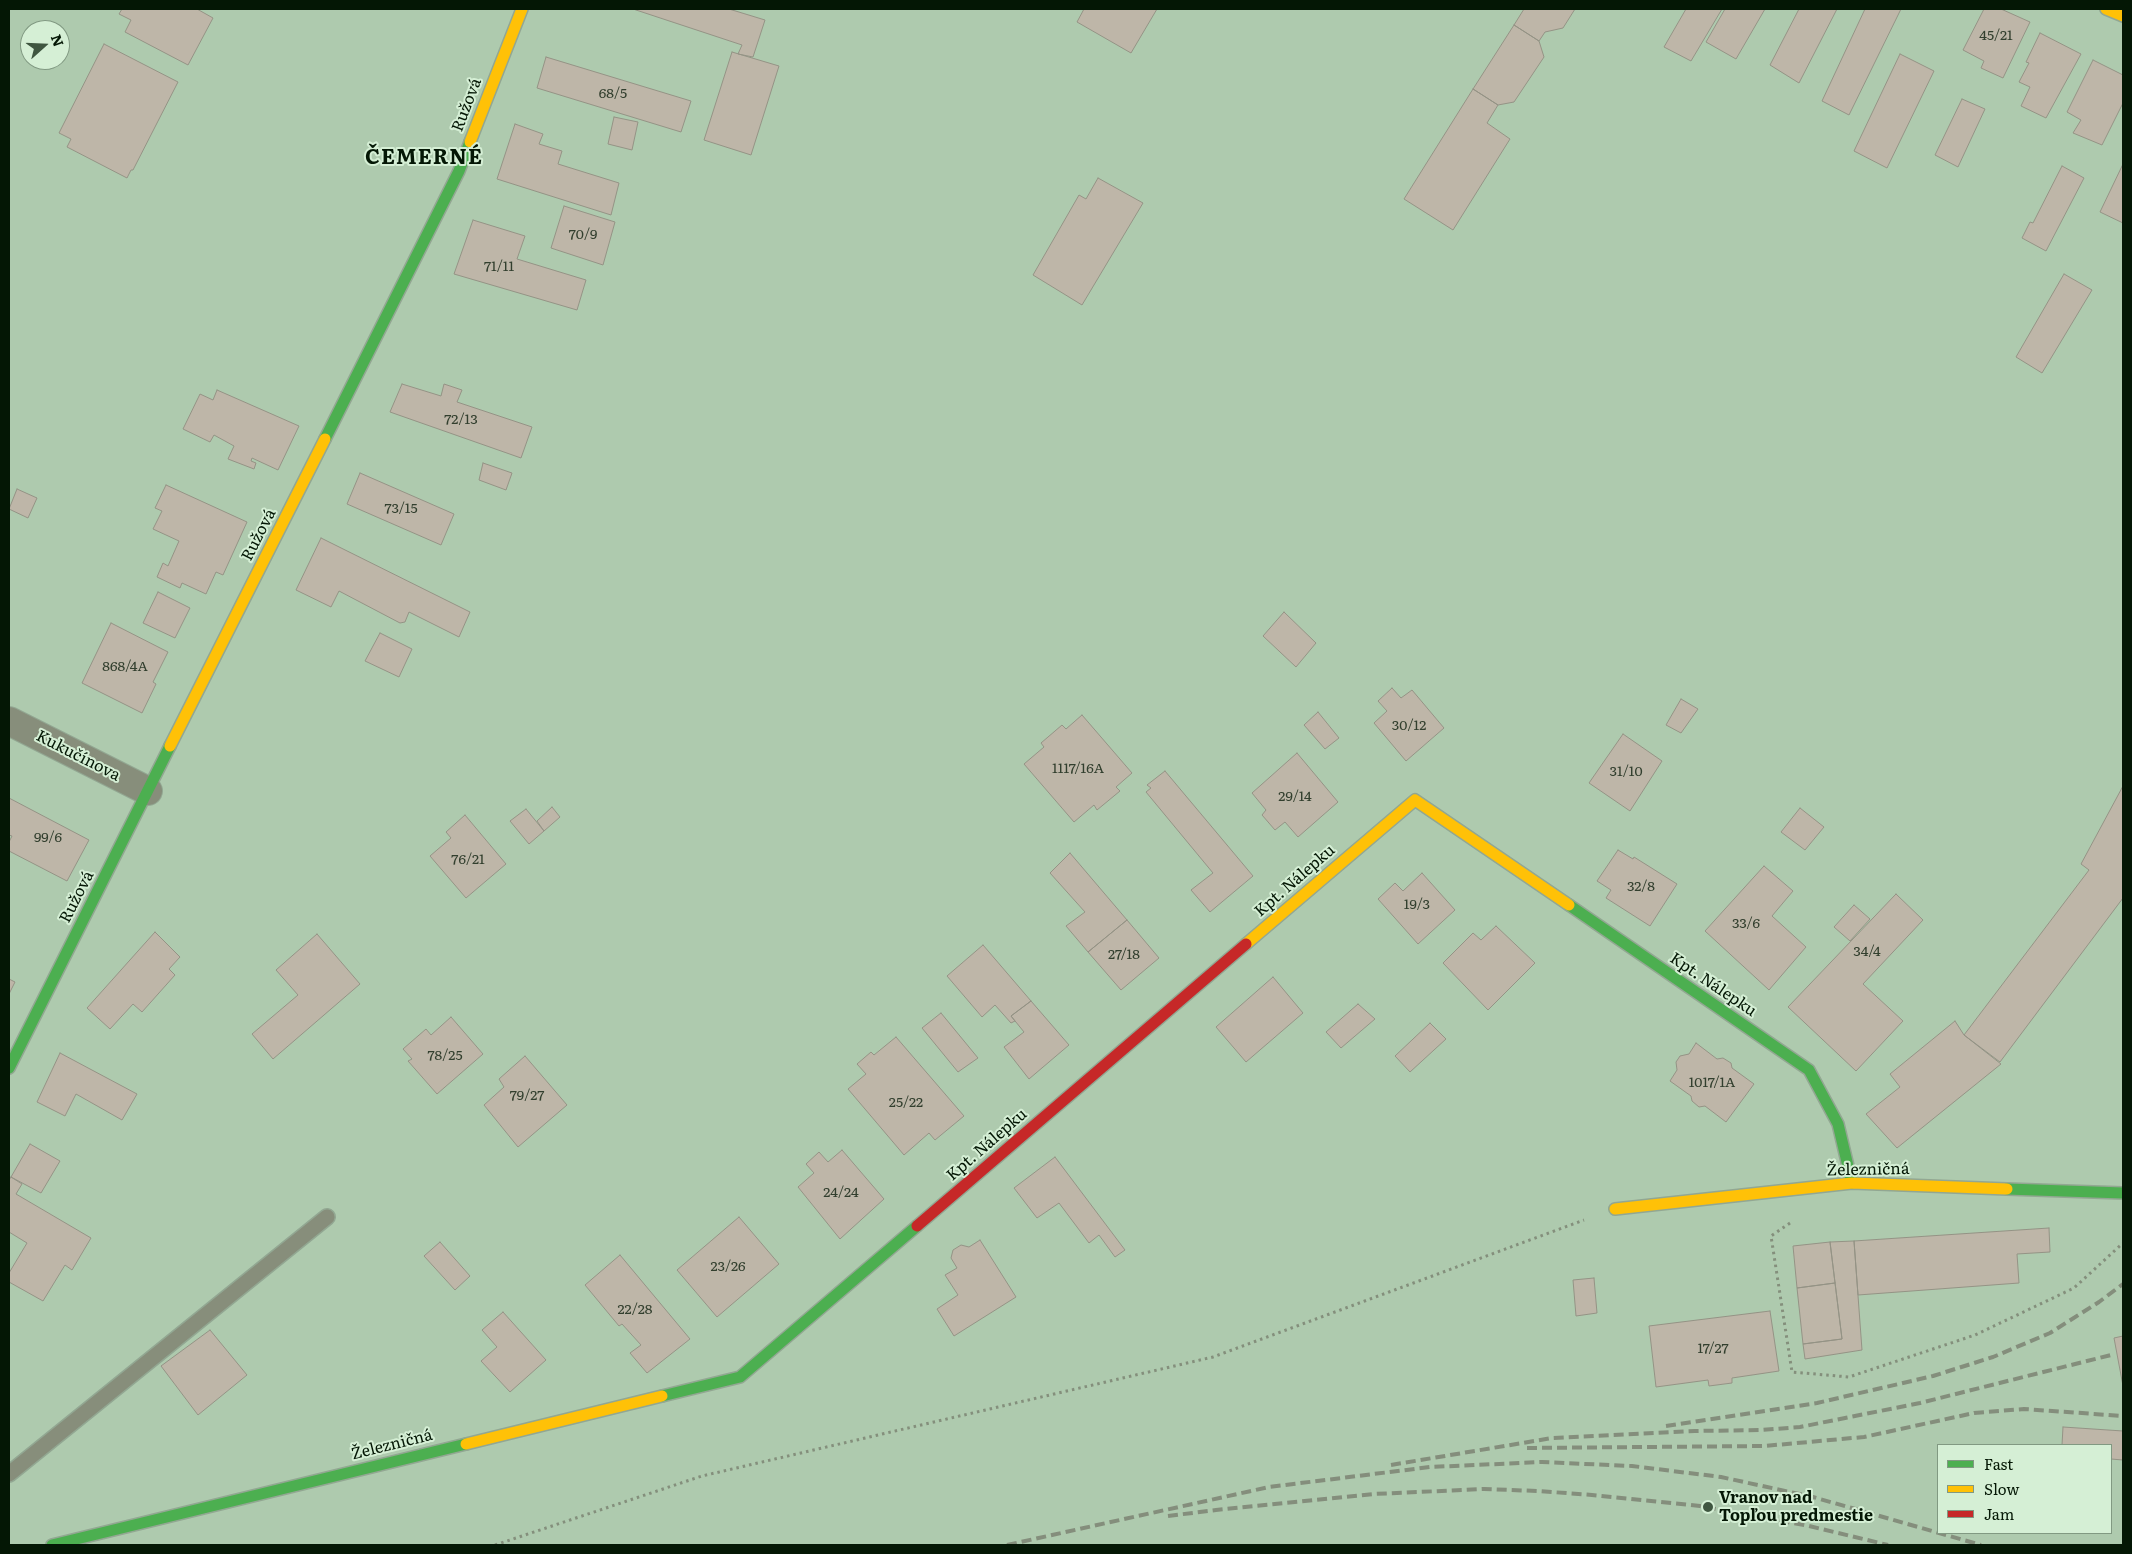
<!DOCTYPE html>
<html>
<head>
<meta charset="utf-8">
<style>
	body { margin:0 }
	#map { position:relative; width:2132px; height:1554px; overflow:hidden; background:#aecaae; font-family:Literata,serif }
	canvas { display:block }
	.frame { position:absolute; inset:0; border:10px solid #041705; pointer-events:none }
	.legend { position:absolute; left:1937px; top:1444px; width:175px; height:90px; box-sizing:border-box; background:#d5efd5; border:1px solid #819982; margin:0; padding:6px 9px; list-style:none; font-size:15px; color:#041705 }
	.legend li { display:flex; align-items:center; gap:10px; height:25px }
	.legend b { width:25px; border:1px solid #819982 }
	.north { position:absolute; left:20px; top:20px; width:50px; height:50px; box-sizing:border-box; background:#d5efd5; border:1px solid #819982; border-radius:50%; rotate:70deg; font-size:14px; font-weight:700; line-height:20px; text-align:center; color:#041705 }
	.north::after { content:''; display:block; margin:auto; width:18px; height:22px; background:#3f5640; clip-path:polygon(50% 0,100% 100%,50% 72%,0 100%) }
</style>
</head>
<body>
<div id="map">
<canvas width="2132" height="1554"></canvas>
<div class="frame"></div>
<ul class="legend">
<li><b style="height:6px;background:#4caf50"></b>Fast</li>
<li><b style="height:6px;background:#ffc107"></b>Slow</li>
<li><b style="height:6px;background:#c62828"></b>Jam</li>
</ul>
<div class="north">N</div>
</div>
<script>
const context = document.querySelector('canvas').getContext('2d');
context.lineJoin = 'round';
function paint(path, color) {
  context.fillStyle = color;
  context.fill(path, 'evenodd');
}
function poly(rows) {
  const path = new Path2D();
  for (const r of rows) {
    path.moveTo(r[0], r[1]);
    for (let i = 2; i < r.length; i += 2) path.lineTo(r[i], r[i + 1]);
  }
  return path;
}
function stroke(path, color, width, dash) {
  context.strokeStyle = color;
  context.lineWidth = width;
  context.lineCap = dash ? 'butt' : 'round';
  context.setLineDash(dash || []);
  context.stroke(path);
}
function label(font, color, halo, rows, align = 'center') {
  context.font = font + ' Literata,serif';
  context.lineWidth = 4;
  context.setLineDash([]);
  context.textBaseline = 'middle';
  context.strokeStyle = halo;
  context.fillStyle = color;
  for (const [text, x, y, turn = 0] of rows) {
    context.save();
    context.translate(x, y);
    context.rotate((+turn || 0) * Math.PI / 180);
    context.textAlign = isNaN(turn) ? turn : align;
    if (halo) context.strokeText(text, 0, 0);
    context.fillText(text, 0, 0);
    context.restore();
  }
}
const building = poly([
	[122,9,197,9,213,18,188,65,125,32,131,20,119,14,122,9],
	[633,9,729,9,765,20,753,57,738,54,742,45,633,9],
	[1084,9,1157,9,1131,53,1077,22,1084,9],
	[1524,9,1575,9,1563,28,1545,32,1539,41,1514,25,1524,9],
	[1686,9,1722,9,1691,61,1664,47,1686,9],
	[1725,9,1765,9,1736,59,1706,42,1725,9],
	[1799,9,1837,9,1799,83,1770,65,1799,9],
	[1865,9,1901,9,1849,115,1822,101,1865,9],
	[1984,9,2001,9,2030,22,2003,78,1981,68,1984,61,1963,50,1984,9],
	[1514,25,1539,41,1544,57,1514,102,1498,105,1473,89,1514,25],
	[2040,33,2081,54,2046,118,2021,106,2030,87,2019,82,2029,63,2026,62,2040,33],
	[104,44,178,82,133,170,131,170,127,178,67,147,71,139,59,133,104,44],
	[732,52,779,66,751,155,704,140,732,52],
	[1900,54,1934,71,1887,168,1854,151,1900,54],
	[546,57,691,101,681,132,537,88,546,57],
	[2093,60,2123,75,2123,103,2102,145,2073,133,2081,120,2067,112,2093,60],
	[1473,89,1498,105,1487,123,1510,139,1453,230,1404,199,1473,89],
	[1962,99,1985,109,1958,167,1935,155,1962,99],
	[614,117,638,122,632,150,608,144,614,117],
	[515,124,543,134,539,144,562,151,558,164,619,183,611,215,497,179,515,124],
	[2123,164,2123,223,2100,212,2123,164],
	[2062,166,2084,178,2046,251,2022,238,2030,222,2033,223,2062,166],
	[1098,178,1143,203,1082,305,1033,275,1079,195,1086,199,1098,178],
	[564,206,615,222,603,265,551,248,564,206],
	[473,220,525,236,517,259,586,280,577,310,454,274,473,220],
	[2064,274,2092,290,2042,373,2016,357,2064,274],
	[402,384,441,396,444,384,462,390,457,402,532,427,521,458,390,412,402,384],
	[217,390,299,426,278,470,252,458,251,461,256,463,254,469,228,459,234,446,214,435,210,442,183,429,200,394,213,400,217,390],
	[483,463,512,473,506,490,479,480,483,463],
	[360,473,454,514,441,545,347,504,360,473],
	[166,485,247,522,223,575,216,572,206,594,182,583,180,588,157,577,163,563,168,566,179,541,153,529,162,511,155,508,166,485],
	[17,489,37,498,28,518,9,509,17,489],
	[321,538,470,612,459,637,409,612,405,622,400,623,339,591,331,607,296,590,321,538],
	[158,592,190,608,175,638,143,623,158,592],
	[1284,612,1316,643,1296,667,1263,636,1284,612],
	[111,623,168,652,153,682,156,684,142,713,82,683,111,623],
	[380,633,412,649,399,677,365,661,380,633],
	[1392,688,1401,698,1412,690,1444,728,1406,761,1374,723,1387,711,1378,701,1392,688],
	[1681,699,1698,709,1681,733,1666,725,1681,699],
	[1318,712,1339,738,1325,749,1304,725,1318,712],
	[1082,715,1132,773,1116,787,1120,791,1097,810,1094,805,1074,822,1024,764,1044,747,1041,743,1062,725,1066,729,1082,715],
	[1623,734,1662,761,1630,811,1589,783,1623,734],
	[1297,753,1338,802,1298,837,1285,822,1275,830,1262,815,1266,810,1252,793,1297,753],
	[1165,771,1253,876,1210,912,1191,890,1213,873,1146,792,1151,788,1147,785,1165,771],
	[2123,786,2123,898,2000,1062,1964,1035,2089,870,2081,864,2123,786],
	[9,798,89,840,67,881,9,851,9,842,12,836,9,835,9,798],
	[552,807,560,817,544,831,537,821,552,807],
	[1800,808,1824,827,1805,850,1781,832,1800,808],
	[526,809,544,831,529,844,510,821,526,809],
	[465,815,506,864,466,898,430,856,451,838,446,832,465,815],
	[1618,850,1633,859,1634,857,1677,884,1650,926,1606,898,1611,890,1597,881,1618,850],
	[1070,853,1127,920,1088,952,1066,926,1085,912,1050,873,1070,853],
	[1764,866,1793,891,1772,916,1806,947,1769,990,1705,931,1764,866],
	[1422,873,1455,910,1418,944,1378,899,1395,883,1403,891,1422,873],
	[1896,894,1923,920,1863,984,1903,1021,1856,1071,1788,1007,1896,894],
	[1854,905,1870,919,1850,941,1834,927,1854,905],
	[1127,920,1159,958,1121,990,1088,952,1127,920],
	[1496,926,1535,963,1488,1010,1443,963,1473,933,1481,940,1496,926],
	[155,932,180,957,169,969,175,975,142,1012,133,1004,110,1029,87,1008,155,932],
	[317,934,360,984,273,1059,252,1034,298,995,276,970,317,934],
	[983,945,1031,1001,1011,1016,1015,1021,1011,1023,995,1005,982,1017,947,976,983,945],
	[1273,977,1303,1013,1246,1062,1216,1027,1273,977],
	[9,979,15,982,9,994,9,979],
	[1031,1001,1069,1045,1029,1079,1004,1047,1024,1032,1011,1016,1031,1001],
	[1358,1004,1375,1019,1341,1048,1326,1032,1358,1004],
	[941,1013,978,1058,958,1072,922,1028,941,1013],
	[451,1017,483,1054,437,1094,408,1061,412,1059,403,1049,426,1029,431,1035,451,1017],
	[1955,1021,1964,1035,2001,1064,1897,1148,1866,1114,1900,1087,1890,1074,1955,1021],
	[1430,1023,1446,1039,1410,1072,1395,1056,1430,1023],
	[896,1037,964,1116,935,1140,929,1133,904,1155,848,1089,866,1074,857,1064,871,1052,874,1055,896,1037],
	[1696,1043,1717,1059,1723,1058,1731,1063,1732,1068,1754,1084,1726,1122,1705,1106,1699,1107,1692,1101,1691,1096,1670,1081,1677,1070,1676,1062,1680,1056,1689,1054,1696,1043],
	[60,1053,137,1094,122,1120,76,1094,65,1116,37,1102,60,1053],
	[525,1056,567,1105,518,1147,484,1105,504,1087,499,1079,525,1056],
	[30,1144,60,1161,41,1193,11,1177,30,1144],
	[842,1150,884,1199,840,1239,798,1187,814,1173,806,1164,819,1152,828,1162,842,1150],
	[1055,1157,1125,1250,1115,1257,1099,1235,1089,1243,1059,1203,1037,1218,1014,1188,1055,1157],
	[11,1177,22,1184,16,1194,91,1238,72,1270,65,1265,43,1301,9,1282,9,1273,27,1243,9,1232,9,1180,11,1177],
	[739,1217,779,1264,717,1317,677,1270,739,1217],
	[2049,1228,2050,1252,2017,1254,2019,1283,1858,1295,1854,1241,2049,1228],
	[980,1240,1016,1297,954,1336,937,1309,958,1295,945,1275,957,1268,951,1258,953,1250,961,1245,969,1247,980,1240],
	[1854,1241,1862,1350,1805,1359,1803,1344,1842,1339,1830,1242,1854,1241],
	[440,1242,470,1276,455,1290,424,1256,440,1242],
	[1830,1242,1835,1283,1797,1288,1793,1246,1830,1242],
	[620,1255,690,1339,647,1373,630,1353,641,1345,622,1324,619,1326,585,1285,620,1255],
	[1594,1278,1597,1313,1576,1316,1573,1280,1594,1278],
	[1835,1283,1842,1339,1803,1344,1797,1288,1835,1283],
	[1770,1311,1779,1371,1732,1378,1732,1383,1709,1386,1708,1380,1656,1387,1649,1326,1770,1311],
	[503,1312,546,1360,510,1392,481,1361,497,1347,482,1330,503,1312],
	[210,1330,247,1375,198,1415,161,1366,210,1330],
	[2123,1336,2123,1386,2114,1338,2123,1336],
	[2063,1427,2123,1431,2123,1460,2111,1459,2111,1445,2062,1445,2063,1427]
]);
const path = poly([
	[1790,1223,1771,1236,1792,1372,1849,1377,1975,1335,2074,1288,2123,1243],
	[495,1545,702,1476,1213,1357,1584,1220]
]);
const lane = poly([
	[9,1474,327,1217]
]);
const street = poly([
	[9,721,148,791]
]);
const fast = poly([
	[325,439,459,171,470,142],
	[1569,905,1809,1070,1838,1124,1852,1183],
	[9,1068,170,746],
	[2007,1189,2123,1193],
	[662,1396,740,1377,917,1226],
	[52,1545,466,1444]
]);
const slow = poly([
	[2106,9,2123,16],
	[470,142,522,9],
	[170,746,325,439],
	[1246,944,1415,800,1569,905],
	[1615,1209,1852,1183,2007,1189],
	[466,1444,662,1396]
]);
const jam = poly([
	[917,1226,1246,944]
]);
const rail = poly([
	[1666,1426,1817,1403,1933,1376,1993,1357,2050,1333,2099,1302,2123,1284],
	[1527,1448,1764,1446,1864,1437,1974,1413,2024,1409,2123,1416],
	[1391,1465,1552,1438,1695,1431,1761,1430,1800,1427,1920,1403,2115,1354],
	[1168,1516,1216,1510,1374,1494,1484,1489,1538,1491,1592,1495,1700,1506,1809,1526,1888,1545],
	[1007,1545,1269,1487,1430,1467,1542,1462,1632,1466,1721,1477,1813,1497,1981,1545]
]);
const markers = [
	[1708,1507,6,"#3f5640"]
];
const numberNames = [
	["45/21",1996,36],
	["68/5",613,94],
	["70/9",583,235],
	["71/11",499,267],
	["72/13",461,420],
	["73/15",401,509],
	["868/4A",125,667],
	["30/12",1409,726],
	["1117/16A",1078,769],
	["31/10",1626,772],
	["29/14",1295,797],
	["99/6",48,838],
	["76/21",468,860],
	["32/8",1641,887],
	["19/3",1417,905],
	["33/6",1746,924],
	["34/4",1867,952],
	["27/18",1124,955],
	["78/25",445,1056],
	["1017/1A",1712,1083],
	["79/27",527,1096],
	["25/22",906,1103],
	["24/24",841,1193],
	["23/26",728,1267],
	["22/28",635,1310],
	["17/27",1713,1349]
];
const streetNames = [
	["Ružová",467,105,-69],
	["Ružová",259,535,-63],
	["Kukučínova",78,756,27],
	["Kpt. Nálepku",1295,881,-41],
	["Ružová",77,897,-63],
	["Kpt. Nálepku",1713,985,34],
	["Kpt. Nálepku",987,1145,-41],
	["Železničná",1868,1170,-1],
	["Železničná",392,1445,-14]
];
const poiNames = [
	["Vranov nad",1719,1498],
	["Topľou predmestie",1719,1516]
];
const districtNames = [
	["ČEMERNÉ",424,158]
];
paint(building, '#beb6a8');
stroke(building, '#949385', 1);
stroke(lane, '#92a792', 18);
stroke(street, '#92a792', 30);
stroke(fast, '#92a792', 14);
stroke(slow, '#92a792', 14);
stroke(jam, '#92a792', 14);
stroke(path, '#848f7c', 3, [2.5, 4]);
stroke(lane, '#878e7b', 15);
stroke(street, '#878e7b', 28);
stroke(fast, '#4caf50', 11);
stroke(slow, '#ffc107', 11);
stroke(jam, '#c62828', 11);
stroke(rail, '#848e7c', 4, [10, 5]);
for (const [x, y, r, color] of markers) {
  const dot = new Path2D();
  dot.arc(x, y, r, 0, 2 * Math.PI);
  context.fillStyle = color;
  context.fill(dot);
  stroke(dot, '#d5efd5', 2);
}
label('14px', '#323f2e', null, numberNames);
label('16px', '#041705', '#d5efd5', streetNames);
label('bold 16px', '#041705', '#d5efd5', poiNames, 'left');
context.letterSpacing = '1px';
label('bold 21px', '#041705', '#d5efd5', districtNames);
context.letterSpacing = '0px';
</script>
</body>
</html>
